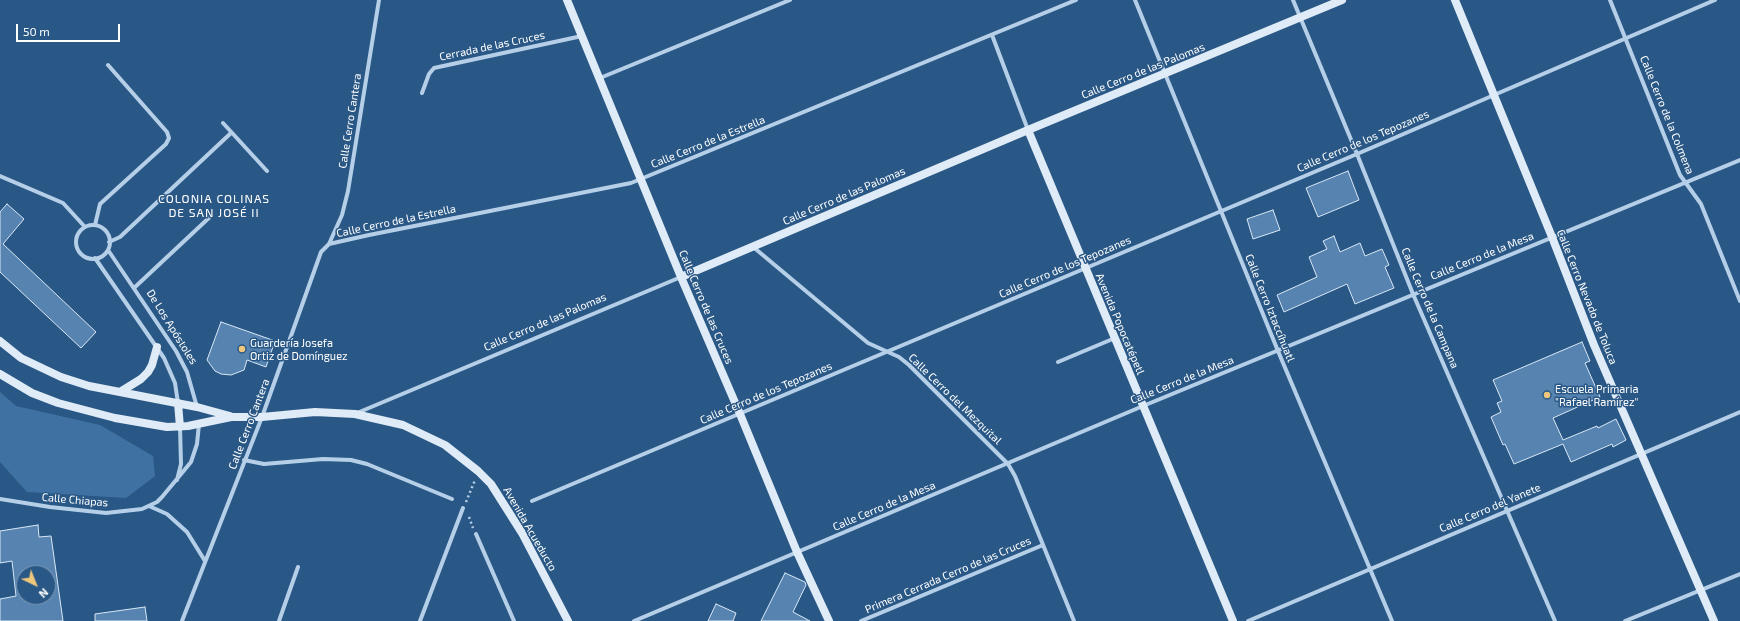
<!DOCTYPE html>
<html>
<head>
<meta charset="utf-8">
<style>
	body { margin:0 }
	#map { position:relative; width:1740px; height:621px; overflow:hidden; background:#2a5886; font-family:"Exo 2",sans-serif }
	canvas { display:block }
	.north { position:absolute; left:16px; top:565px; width:40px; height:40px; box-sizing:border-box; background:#2a5886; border:1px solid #7f9bb6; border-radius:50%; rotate:137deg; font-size:11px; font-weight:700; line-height:16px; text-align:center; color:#fff }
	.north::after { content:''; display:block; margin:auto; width:14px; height:18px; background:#eec77d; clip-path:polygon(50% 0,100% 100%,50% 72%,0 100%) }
	.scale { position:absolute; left:16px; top:24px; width:104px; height:18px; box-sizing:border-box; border:2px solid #fff; border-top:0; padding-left:5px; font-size:12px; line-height:14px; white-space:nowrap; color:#fff; -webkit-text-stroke:3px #2a5886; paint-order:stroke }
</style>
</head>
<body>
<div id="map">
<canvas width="1740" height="621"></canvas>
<div class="north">N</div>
<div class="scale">50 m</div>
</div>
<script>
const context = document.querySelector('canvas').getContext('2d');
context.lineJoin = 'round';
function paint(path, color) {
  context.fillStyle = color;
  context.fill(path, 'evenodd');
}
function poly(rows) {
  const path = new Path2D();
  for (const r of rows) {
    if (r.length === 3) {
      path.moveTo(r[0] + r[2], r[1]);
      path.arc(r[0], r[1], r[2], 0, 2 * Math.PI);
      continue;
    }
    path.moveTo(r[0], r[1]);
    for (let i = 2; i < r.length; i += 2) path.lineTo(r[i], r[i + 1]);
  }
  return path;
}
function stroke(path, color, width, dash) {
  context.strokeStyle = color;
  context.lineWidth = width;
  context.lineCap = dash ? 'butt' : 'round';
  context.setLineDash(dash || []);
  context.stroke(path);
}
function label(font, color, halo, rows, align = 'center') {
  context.font = font + ' "Exo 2",sans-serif';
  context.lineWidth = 3;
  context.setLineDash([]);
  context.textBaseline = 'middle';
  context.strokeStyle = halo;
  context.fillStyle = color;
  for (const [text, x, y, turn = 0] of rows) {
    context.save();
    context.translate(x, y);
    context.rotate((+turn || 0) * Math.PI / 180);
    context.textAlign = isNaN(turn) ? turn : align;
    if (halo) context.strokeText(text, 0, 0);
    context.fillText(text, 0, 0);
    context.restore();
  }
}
const green = poly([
	[0,392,16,406,100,425,153,456,155,476,126,498,27,492,0,462]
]);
const building = poly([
	[1348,171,1359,200,1318,217,1306,188,1348,171],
	[7,204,24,219,3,244,96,332,81,348,0,272,0,212,7,204],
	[1273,210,1280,230,1253,239,1247,219,1273,210],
	[1334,236,1340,252,1360,243,1365,256,1382,249,1389,265,1385,267,1394,288,1355,304,1347,284,1284,312,1277,295,1317,277,1309,257,1327,249,1323,241,1334,236],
	[221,322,275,341,266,367,247,360,244,370,231,375,221,374,215,371,207,360,221,322],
	[1582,342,1590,361,1585,363,1600,397,1553,418,1563,440,1597,426,1598,428,1616,419,1626,440,1613,447,1612,444,1571,462,1563,444,1514,464,1505,444,1503,445,1491,417,1501,412,1497,403,1502,401,1493,380,1582,342],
	[38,525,39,537,51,536,63,621,0,621,0,599,16,596,12,561,0,563,0,531,38,525],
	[24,573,48,573,48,597,24,597,24,573],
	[785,573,805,582,806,585,793,612,810,621,761,621,785,573],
	[716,604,736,613,733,621,708,621,716,604],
	[145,607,147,621,95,621,95,614,145,607]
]);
const path = poly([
	[466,502,475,480],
	[469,517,473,528]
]);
const street = poly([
	[1135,0,1278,351,1392,621],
	[1293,0,1357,154,1413,294,1555,621],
	[1610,0,1680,175,1701,204,1740,301],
	[992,35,1028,130],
	[600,78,790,0],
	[422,93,429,74,434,68,582,36],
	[223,123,267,171],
	[0,176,63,203,85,227],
	[95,225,100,204,166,144,169,138,167,132,108,65],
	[93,242,17],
	[109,242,120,237,231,133],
	[329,244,369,235,631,183,1076,0],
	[752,246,868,343,899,357,909,365,1008,464,1015,476,1074,621],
	[108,250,176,351,187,372,197,407],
	[95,258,164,358,175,383,178,403],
	[134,288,212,215],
	[1058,362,1115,338],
	[357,413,681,277],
	[244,460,264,464,323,459,351,460,367,464,452,499],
	[177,480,181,464,180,427],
	[0,499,50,507,106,513,142,509,157,502,162,497,191,462,197,444,199,424],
	[532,501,1357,154,1715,0],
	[149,506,167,514,187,532,205,561],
	[476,534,514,621],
	[182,621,262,417,321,252,329,244,342,215,348,191,379,0],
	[279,621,298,567],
	[420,621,463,508],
	[634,621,1143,406,1740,160],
	[861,621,1043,545],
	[1248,621,1740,412],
	[1625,621,1740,574]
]);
const secondary = poly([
	[567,0,681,277,740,414,797,552,829,621],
	[1455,0,1552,237,1594,345,1714,621],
	[1028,130,1233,621],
	[681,277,1028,130,1342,0],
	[0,341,21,358,61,377,89,386,197,407,230,416],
	[0,374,32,393,58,403,115,418,167,427,188,426,231,417,262,417,315,412,355,414,403,425,445,445,478,471,491,484,522,533,568,621],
	[120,392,141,379,148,372,152,365,157,347],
	[178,403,180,427]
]);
const markers = [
	[242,349,4,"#eec77d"],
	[1547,395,4,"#eec77d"]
];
const streetNames = [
	["Cerrada de las Cruces",492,46,-12],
	["Calle Cerro de las Palomas",1143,71,-22],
	["Calle Cerro de la Colmena",1667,115,68],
	["Calle Cerro Cantera",350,121,-81],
	["Calle Cerro de los Tepozanes",1363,141,-23],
	["Calle Cerro de la Estrella",708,142,-22],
	["Calle Cerro de las Palomas",844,196,-23],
	["Calle Cerro de la Estrella",396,221,-12],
	["Calle Cerro de la Mesa",1482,256,-22],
	["Calle Cerro de los Tepozanes",1065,267,-23],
	["Calle Cerro Nevado de Toluca",1587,297,68],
	["Calle Cerro de las Cruces",706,307,67],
	["Calle Cerro Iztaccíhuatl",1270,308,68],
	["Calle Cerro de la Campana",1430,308,67],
	["Calle Cerro de las Palomas",545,322,-23],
	["Avenida Popocatépetl",1120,324,67],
	["De Los Apóstoles",172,327,58],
	["Calle Cerro de la Mesa",1182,380,-22],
	["Calle Cerro de los Tepozanes",766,393,-23],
	["Calle Cerro del Mezquital",955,399,44],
	["Calle Cerro Cantera",249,424,-69],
	["Calle Chiapas",75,500,5],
	["Calle Cerro de la Mesa",884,506,-23],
	["Calle Cerro del Yanete",1490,508,-23],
	["Avenida Acueducto",530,529,60],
	["Primera Cerrada Cerro de las Cruces",948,575,-23]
];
const poiNames = [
	["Guardería Josefa",250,343],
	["Ortiz de Domínguez",250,356],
	["Escuela Primaria",1555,389],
	["\"Rafael Ramírez\"",1555,402]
];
const neighbourhoodNames = [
	["COLONIA COLINAS",214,199],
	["DE SAN JOSÉ II",214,213]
];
paint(green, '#3f72a2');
paint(building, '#5683b0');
stroke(building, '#d9e8f6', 1);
stroke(path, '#b6cfe8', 2.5, [2, 3]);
stroke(street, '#b6cfe8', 4);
stroke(secondary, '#dfebf7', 8);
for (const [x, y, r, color] of markers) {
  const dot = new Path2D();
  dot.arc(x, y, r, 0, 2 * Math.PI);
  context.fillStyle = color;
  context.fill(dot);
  stroke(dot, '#2a5886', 1.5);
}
label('11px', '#fff', '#2a5886', streetNames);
label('11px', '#fff', '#2a5886', poiNames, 'left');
context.letterSpacing = '1px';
label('12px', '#fff', '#2a5886', neighbourhoodNames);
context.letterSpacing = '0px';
</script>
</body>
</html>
